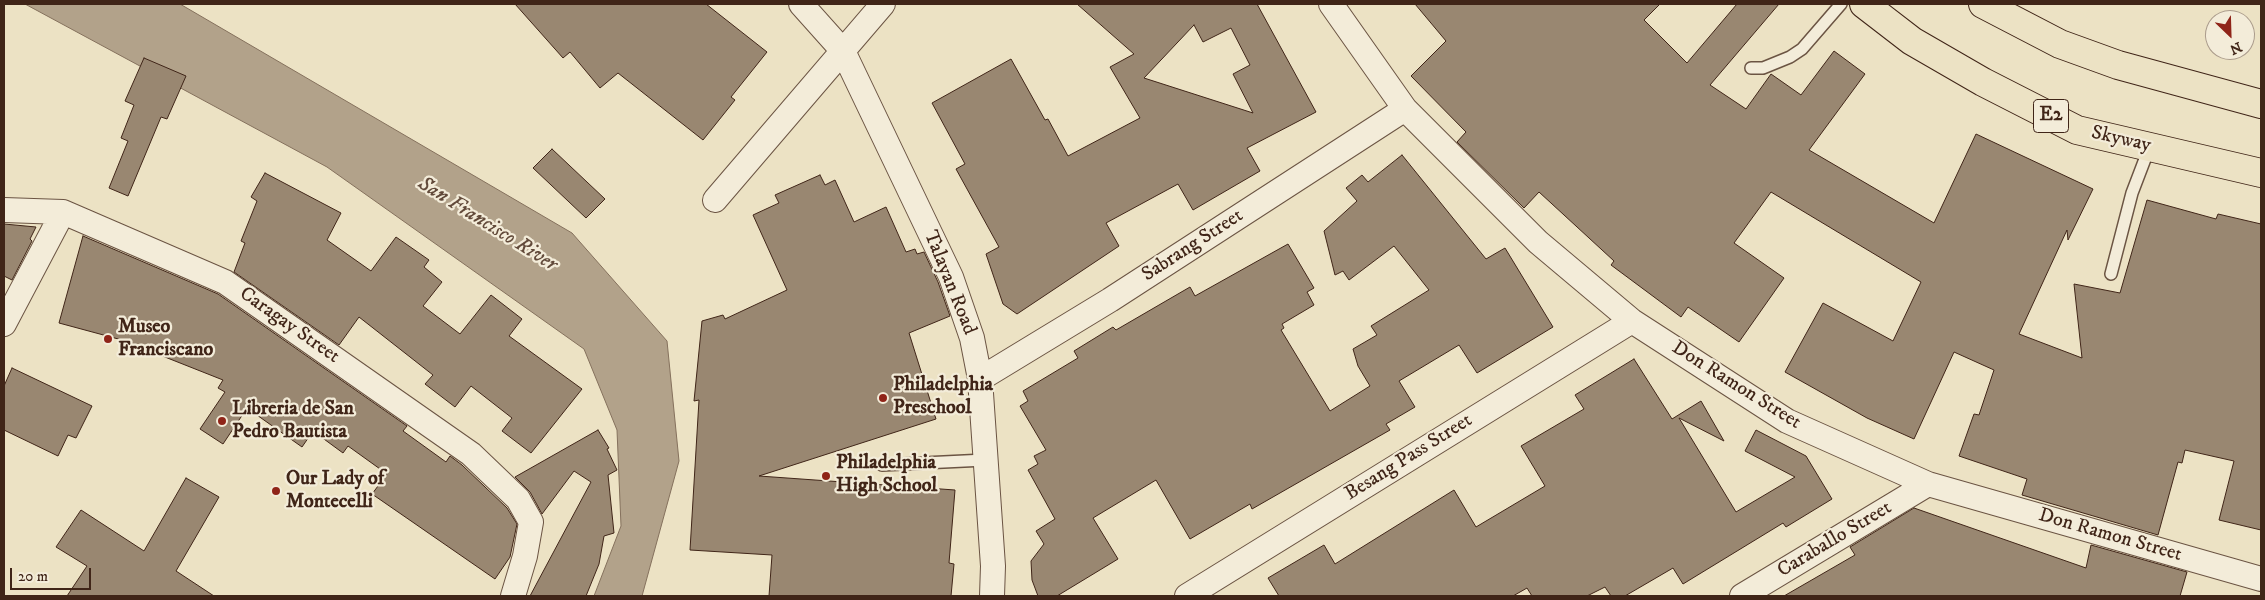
<!DOCTYPE html>
<html>
<head>
<meta charset="utf-8">
<style>
	body { margin:0 }
	#map { position:relative; width:2265px; height:600px; overflow:hidden; background:#ece2c4; font-family:"IM FELL DW Pica",serif }
	canvas { display:block }
	.frame { position:absolute; inset:0; border:5px solid #402518; pointer-events:none }
	.north { position:absolute; left:2205px; top:10px; width:50px; height:50px; box-sizing:border-box; background:#f3ecd9; border:1px solid #ab9c8c; border-radius:50%; rotate:156deg; font-size:14px; font-weight:700; line-height:20px; text-align:center; color:#402518 }
	.north::after { content:''; display:block; margin:auto; width:18px; height:22px; background:#8f2418; clip-path:polygon(50% 0,100% 100%,50% 72%,0 100%) }
	.scale { position:absolute; left:10px; top:568px; width:81px; height:22px; box-sizing:border-box; border:2px solid #402518; border-top:0; padding-left:6px; font-size:15px; line-height:18px; white-space:nowrap; color:#402518; -webkit-text-stroke:4px #f3ecd9; paint-order:stroke }
</style>
</head>
<body>
<div id="map">
<canvas width="2265" height="600"></canvas>
<div class="frame"></div>
<div class="north">N</div>
<div class="scale">20 m</div>
</div>
<script>
const context = document.querySelector('canvas').getContext('2d');
context.lineJoin = 'round';
function paint(path, color) {
  context.fillStyle = color;
  context.fill(path, 'evenodd');
}
function poly(rows) {
  const path = new Path2D();
  for (const r of rows) {
    path.moveTo(r[0], r[1]);
    for (let i = 2; i < r.length; i += 2) path.lineTo(r[i], r[i + 1]);
  }
  return path;
}
function stroke(path, color, width, dash) {
  context.strokeStyle = color;
  context.lineWidth = width;
  context.lineCap = dash ? 'butt' : 'round';
  context.setLineDash(dash || []);
  context.stroke(path);
}
function label(font, color, halo, rows, align = 'center') {
  context.font = font + ' "IM FELL DW Pica",serif';
  context.lineWidth = 4.5;
  context.setLineDash([]);
  context.textBaseline = 'middle';
  context.strokeStyle = halo;
  context.fillStyle = color;
  for (const [text, x, y, turn = 0] of rows) {
    context.save();
    context.translate(x, y);
    context.rotate((+turn || 0) * Math.PI / 180);
    context.textAlign = isNaN(turn) ? turn : align;
    if (halo) context.strokeText(text, 0, 0);
    context.fillText(text, 0, 0);
    context.restore();
  }
}
const water = poly([
	[25,4,180,4,572,233,667,341,679,461,642,596,594,596,621,526,617,430,584,349,327,167,25,4]
]);
const building = poly([
	[515,4,706,4,767,52,731,97,735,100,703,140,618,73,600,88,570,52,563,58,515,4],
	[1077,4,1257,4,1316,112,1247,148,1260,171,1193,210,1178,184,1106,223,1119,246,1017,314,1003,304,986,254,999,247,956,169,965,164,932,103,1011,59,1045,120,1048,119,1068,156,1140,118,1110,67,1134,54,1077,4],
	[1194,25,1203,42,1231,28,1250,65,1233,74,1253,113,1144,78,1194,25],
	[1415,4,1660,4,1644,20,1687,63,1737,4,1779,4,1710,85,1746,109,1771,74,1801,95,1834,51,1865,74,1809,150,1934,223,1976,134,2093,189,2068,240,2067,230,2019,334,2082,358,2074,284,2120,293,2147,200,2216,219,2218,214,2261,224,2261,530,2219,520,2234,461,2185,450,2182,463,2178,462,2158,535,2022,495,2027,479,1959,456,1974,414,1979,415,1994,370,1954,352,1914,439,1867,418,1785,372,1823,303,1893,341,1921,282,1771,192,1734,243,1784,278,1739,342,1688,307,1681,317,1611,265,1614,261,1539,192,1524,208,1457,142,1466,132,1411,76,1446,41,1415,4],
	[144,58,186,76,167,119,161,117,128,196,109,188,128,141,121,138,134,105,125,101,144,58],
	[552,149,605,199,586,218,533,168,552,149],
	[1402,155,1486,259,1505,248,1553,327,1477,373,1459,345,1399,381,1415,407,1386,424,1390,430,1252,509,1250,504,1190,539,1156,480,1093,518,1118,559,1057,596,1038,596,1032,580,1031,561,1044,544,1036,531,1055,519,1028,470,1038,464,1034,456,1046,450,1020,406,1028,401,1023,391,1078,358,1074,351,1113,327,1116,330,1190,287,1195,296,1288,244,1314,288,1307,292,1314,305,1282,324,1284,328,1281,330,1330,411,1370,386,1358,366,1353,349,1377,335,1371,326,1429,290,1394,246,1349,280,1343,271,1335,275,1324,231,1357,201,1346,188,1362,175,1368,182,1402,155],
	[265,173,341,213,327,240,371,271,396,237,429,260,424,267,442,282,423,306,460,334,491,295,522,319,509,336,582,389,531,453,502,431,512,418,471,386,455,407,425,384,433,375,359,317,339,345,234,272,245,243,241,241,257,201,251,197,265,173],
	[820,175,825,185,835,180,854,222,886,207,906,252,915,249,917,254,924,252,938,282,950,316,909,333,936,419,759,476,955,490,949,563,954,564,951,596,769,596,772,555,690,550,699,400,694,401,702,321,723,315,725,319,787,290,753,215,779,203,775,195,820,175],
	[4,224,36,227,30,239,32,241,12,280,4,276,4,224],
	[83,236,218,294,407,426,403,431,446,462,450,456,462,465,507,508,517,524,510,557,495,579,372,494,387,474,348,446,343,453,313,431,302,447,247,408,223,444,200,429,225,392,218,388,223,380,122,340,59,323,83,236],
	[1634,359,1672,419,1701,401,1724,441,1679,418,1736,512,1795,477,1745,451,1756,430,1806,456,1832,499,1786,527,1783,523,1683,584,1673,568,1625,596,1611,596,1605,587,1587,596,1532,596,1527,588,1513,596,1279,596,1268,578,1324,545,1335,564,1454,490,1476,527,1545,486,1521,446,1584,409,1575,395,1634,359],
	[12,368,92,406,76,438,68,435,58,456,4,430,4,386,12,368],
	[598,430,609,448,607,449,617,470,608,475,614,533,604,536,599,564,586,596,530,596,591,482,574,471,542,514,530,492,515,477,598,430],
	[186,478,219,497,176,571,214,596,67,596,87,566,56,547,81,510,144,551,186,478],
	[1914,508,2086,568,2091,545,2187,572,2180,596,1784,596,1855,555,1850,547,1914,508]
]);
const lane = poly([
	[1751,68,1763,68,1790,57,1802,49,1841,4],
	[2111,274,2132,193,2145,159],
	[882,465,985,460]
]);
const street = poly([
	[801,4,843,51,951,277,972,338,980,379,993,566,992,596],
	[1331,4,1405,109,1538,242,1632,321,1787,421,1928,484,2261,579],
	[715,200,883,4],
	[4,210,63,212,225,282,471,454,518,499,531,522,525,556,513,596],
	[4,324,63,212],
	[980,379,1110,300,1405,109],
	[1187,596,1632,321],
	[1742,596,1928,484]
]);
const highway = poly([
	[1864,4,1912,41,1983,82,2077,130,2261,173],
	[1983,4,2060,44,2118,65,2261,104]
]);
const markers = [
	[108,339,5,"#8f2418"],
	[883,398,5,"#8f2418"],
	[222,421,5,"#8f2418"],
	[826,476,5,"#8f2418"],
	[276,491,5,"#8f2418"]
];
const shields = [
	[2051,116,35]
];
const shieldNames = [
	["E2",2051,116]
];
const streetNames = [
	["Skyway",2121,140,13],
	["Sabrang Street",1193,246,-33],
	["Talayan Road",949,283,68],
	["Caragay Street",289,326,35],
	["Don Ramon Street",1736,386,32],
	["Besang Pass Street",1409,458,-32],
	["Don Ramon Street",2110,536,16],
	["Caraballo Street",1835,540,-31]
];
const poiNames = [
	["Museo",118,328],
	["Franciscano",118,351],
	["Philadelphia",893,386],
	["Preschool",893,409],
	["Libreria de San",232,410],
	["Pedro Bautista",232,433],
	["Philadelphia",836,464],
	["High School",836,487],
	["Our Lady of",286,480],
	["Montecelli",286,503]
];
const waterNames = [
	["San Francisco River",487,225,32]
];
paint(water, '#b2a28a');
stroke(water, '#84705c', 1);
paint(building, '#998771');
stroke(building, '#402518', 1);
stroke(lane, '#6b5443', 14);
stroke(street, '#6b5443', 26);
stroke(highway, '#402518', 30);
stroke(lane, '#f3ecd9', 11);
stroke(street, '#f3ecd9', 24);
stroke(highway, '#ece2c4', 28);
for (const [x, y, r, color] of markers) {
  const dot = new Path2D();
  dot.arc(x, y, r, 0, 2 * Math.PI);
  context.fillStyle = color;
  context.fill(dot);
  stroke(dot, '#f3ecd9', 2);
}
for (const [x, y, w] of shields) {
  const box = new Path2D();
  box.roundRect(x - w / 2, y - 16.5, w, 33, 4);
  context.fillStyle = '#f3ecd9';
  context.fill(box);
  stroke(box, '#402518', 1);
}
label('bold 19px', '#402518', null, shieldNames);
label('20px', '#402518', '#f3ecd9', streetNames);
label('bold 20px', '#402518', '#f3ecd9', poiNames, 'left');
label('italic 21px', '#624a3a', '#f3ecd9', waterNames);
</script>
</body>
</html>
